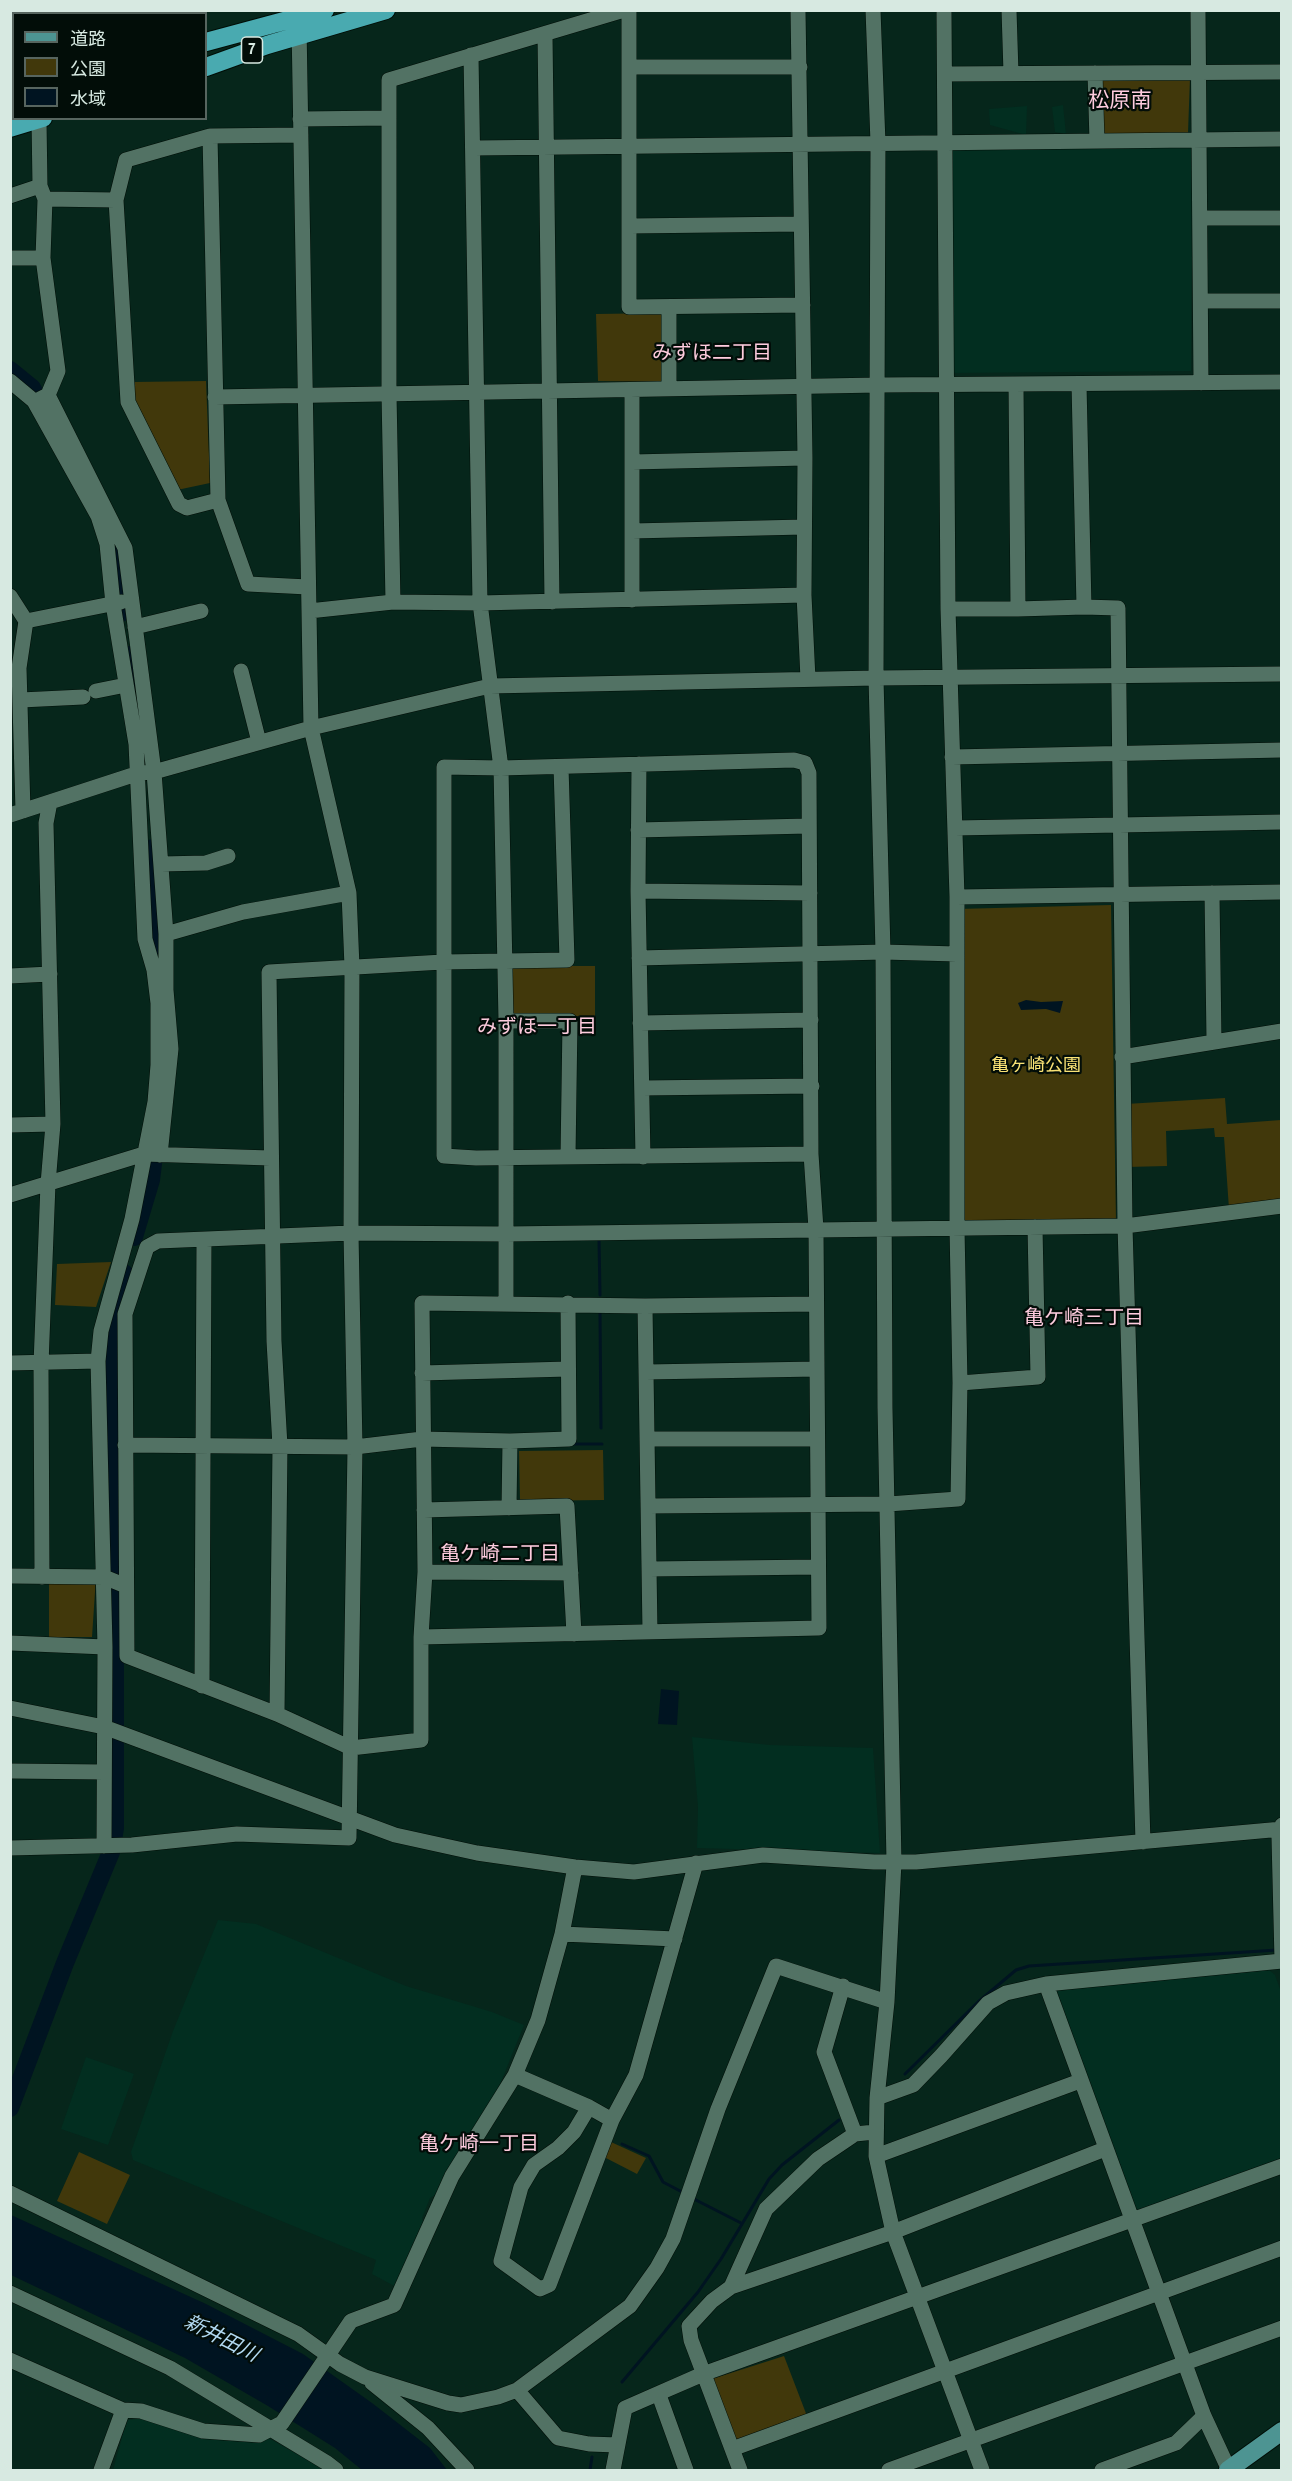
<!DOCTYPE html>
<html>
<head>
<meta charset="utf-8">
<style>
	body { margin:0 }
	#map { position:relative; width:1292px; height:2481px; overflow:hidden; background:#06261b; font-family:"Archivo Narrow","Noto Sans JP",sans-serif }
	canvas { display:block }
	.frame { position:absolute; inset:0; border:12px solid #d7e9e1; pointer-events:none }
	.legend { position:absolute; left:12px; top:12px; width:195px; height:108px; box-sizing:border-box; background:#020d08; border:2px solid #57655f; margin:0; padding:8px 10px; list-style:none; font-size:18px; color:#d7e9e1 }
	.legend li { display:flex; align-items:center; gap:12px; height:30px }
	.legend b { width:30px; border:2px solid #57655f }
</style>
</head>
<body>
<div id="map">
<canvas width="1292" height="2481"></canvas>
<div class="frame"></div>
<ul class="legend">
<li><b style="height:8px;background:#4d9492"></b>道路</li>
<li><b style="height:16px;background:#41380b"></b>公園</li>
<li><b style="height:16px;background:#001421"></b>水域</li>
</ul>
</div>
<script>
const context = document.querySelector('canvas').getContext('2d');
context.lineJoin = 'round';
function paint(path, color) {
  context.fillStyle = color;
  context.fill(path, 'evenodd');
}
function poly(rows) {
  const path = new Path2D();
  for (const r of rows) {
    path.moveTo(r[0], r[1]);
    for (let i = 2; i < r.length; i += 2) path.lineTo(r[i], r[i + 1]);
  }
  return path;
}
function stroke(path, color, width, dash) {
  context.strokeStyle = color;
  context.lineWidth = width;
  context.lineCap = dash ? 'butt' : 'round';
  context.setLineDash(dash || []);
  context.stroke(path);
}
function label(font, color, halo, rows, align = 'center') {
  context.font = font + ' "Archivo Narrow","Noto Sans JP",sans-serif';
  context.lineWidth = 4.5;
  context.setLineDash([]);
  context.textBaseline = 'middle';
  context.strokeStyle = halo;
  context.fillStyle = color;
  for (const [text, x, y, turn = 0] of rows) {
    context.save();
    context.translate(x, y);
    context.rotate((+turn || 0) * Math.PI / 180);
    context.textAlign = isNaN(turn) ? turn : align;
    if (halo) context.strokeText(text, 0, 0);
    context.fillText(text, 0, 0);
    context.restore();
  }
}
const built = poly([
	[1063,105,1066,134,1055,132,1052,107],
	[1027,106,1026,135,990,125,989,109],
	[945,143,1192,145,1191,371,946,373],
	[692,1737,770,1745,873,1748,880,1853,697,1848,698,1807],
	[218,1920,256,1924,406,1986,492,2012,524,2025,492,2104,438,2193,430,2198,422,2218,425,2229,398,2288,372,2274,376,2260,133,2160,131,2152,173,2031],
	[1268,1969,1275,1975,1281,1992,1281,2160,1136,2215,1056,1990],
	[86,2057,134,2074,108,2145,61,2129],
	[143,2418,178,2430,232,2441,270,2439,325,2470,113,2470,127,2420]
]);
const green = poly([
	[1099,77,1190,78,1188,133,1102,134],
	[664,313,664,382,598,381,596,314],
	[206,381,210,483,177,490,133,401,133,382],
	[1111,905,1116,1222,961,1223,957,909],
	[511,966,595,966,595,1016,511,1017],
	[1225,1098,1227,1124,1281,1120,1281,1199,1229,1209,1224,1137,1215,1137,1214,1128,1166,1131,1167,1166,1127,1167,1126,1104],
	[111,1262,96,1307,55,1305,57,1264],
	[603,1450,604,1500,520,1501,519,1451],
	[96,1577,92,1637,49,1637,49,1579],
	[611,2142,646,2158,637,2174,604,2157],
	[79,2152,130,2175,107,2224,57,2201],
	[784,2356,807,2416,735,2444,709,2380]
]);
const water = poly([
	[1026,1000,1041,1002,1063,1001,1060,1013,1046,1009,1021,1010,1018,1003],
	[661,1689,679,1691,677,1725,658,1724],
	[11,2215,206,2304,303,2354,372,2403,430,2448,447,2470,362,2470,335,2448,268,2406,185,2358,11,2275]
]);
const stream = poly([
	[599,1239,600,1295],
	[600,1313,601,1428],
	[570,1444,602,1444],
	[114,1452,117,1452],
	[905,2074,978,2002,1016,1970,1029,1966,1277,1950],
	[622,2144,649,2156,663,2182,684,2193],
	[692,2198,741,2223],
	[622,2382,698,2292,721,2259,769,2179,782,2165,839,2120],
	[590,2470,592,2457]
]);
const river = poly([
	[10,370,32,388,45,412],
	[111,540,118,567,121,613],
	[128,655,142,728],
	[153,848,159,977],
	[134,1237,151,1180,156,1139],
	[10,2108,65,1963,111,1852,115,1828,115,1312,124,1273]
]);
const minor = poly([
	[36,10,36,14],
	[629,10,629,307,803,305],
	[798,10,805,458,804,595,808,679],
	[873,10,878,143,876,678,883,952,885,1408,894,1862,887,2002,877,2098,876,2156,893,2232,982,2470],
	[1009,10,1011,73],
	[1198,10,1201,383],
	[105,14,114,10],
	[545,34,552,602],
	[10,42,14,41],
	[471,55,480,603,501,768,506,1021,506,1303],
	[629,67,800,67],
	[1095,73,1097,141],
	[945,74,1282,72],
	[300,119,389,118],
	[39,120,40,186,45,199,43,258,58,371,48,395,40,399],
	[210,136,218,500,248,584,308,587],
	[474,148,1282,139],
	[10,196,40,186],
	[45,199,116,200],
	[1200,218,1282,218],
	[630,226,800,224],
	[10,258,43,258],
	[1201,301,1282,301],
	[669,307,669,389],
	[10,381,34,401,98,516,107,544,113,604,136,744,145,939,154,970,158,1003,158,1065,155,1102,132,1219,101,1331,98,1361,105,1647,104,1846],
	[1016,384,1018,609,1084,607],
	[1079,384,1084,607,1118,608,1125,1226,1143,1842],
	[632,390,632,600],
	[48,395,125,548,154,772,166,934,166,990,171,1049,160,1155],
	[215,397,879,385,1282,382],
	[632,462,805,458],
	[218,500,187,508,179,504,128,402,116,200,126,160,210,136,301,135],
	[632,531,804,527],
	[10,596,26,621,19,668,23,811],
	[393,602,389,394,389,80,624,10],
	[948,609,1018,609],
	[309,611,393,602,480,603,804,595],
	[26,621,121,602],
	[135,627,201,611],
	[241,671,259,742],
	[96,691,126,685],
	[21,700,83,697],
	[952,757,1282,750],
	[639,764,638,891,643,1157],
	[10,815,139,773,154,772,311,728,490,686,876,678,1282,674],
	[955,828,1282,822],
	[638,830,808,826],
	[161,864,206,863,228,856],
	[638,891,810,893],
	[1212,893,1214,1041],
	[957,897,1282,892],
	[166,934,243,912,349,893],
	[639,958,883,952,957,954],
	[10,976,50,974],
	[506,1021,570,1021,568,1157],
	[640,1023,811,1020],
	[1122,1057,1282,1031],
	[642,1088,812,1086],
	[10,1125,53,1124],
	[10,1195,144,1154,270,1158],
	[816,1304,645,1306,422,1303,425,1572,421,1637,421,1740,351,1748,277,1714,127,1656,125,1314,147,1247,158,1241,351,1233,506,1234,1125,1226,1282,1206],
	[645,1306,650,1632],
	[10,1363,98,1361],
	[646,1372,817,1369],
	[422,1373,568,1369],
	[960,1383,1038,1377,1035,1227],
	[647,1439,817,1439],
	[125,1445,355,1447,422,1439,510,1441,569,1439,568,1303],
	[648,1506,888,1504,958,1499,960,1383,957,1228,957,897,948,609,944,10],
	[509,1508,510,1441],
	[424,1510,567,1506,574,1634],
	[649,1569,818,1567],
	[425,1572,571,1573],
	[10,1576,104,1577,126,1586],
	[42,1577,41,1364,48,1184,53,1124,46,823,50,802],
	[421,1637,819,1628,816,1229,811,1154,809,773,805,763,794,760,501,768,444,767,444,1156,476,1158,811,1154],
	[10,1643,105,1647],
	[202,1686,204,1241],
	[10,1708,104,1727,395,1835,477,1853,575,1867,634,1872,763,1855,874,1862,916,1862,1282,1829],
	[277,1714,280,1446,274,1341,269,972,443,962,567,960,561,767],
	[10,1771,104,1772],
	[1282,1825,1279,1838,1282,1960],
	[10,1848,132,1845,237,1834,349,1838,355,1447,351,1233,352,967,349,893,311,728,299,25],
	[562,1934,675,1939],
	[1046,1984,1204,2416,1229,2470],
	[843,1986,824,2052,855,2134],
	[515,2075,589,2107,612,2120],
	[877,2098,913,2085,941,2056,988,2003,1006,1993,1046,1984,1282,1961],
	[589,2107,574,2132,558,2148,534,2165,521,2187,501,2261,540,2289,549,2285,612,2120,636,2075,696,1863],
	[876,2156,1080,2081],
	[10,2193,298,2334,340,2364,365,2377,448,2403,461,2405,498,2397,517,2390,630,2306,657,2268,673,2239,718,2109,776,1966,887,2002],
	[731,2287,766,2209,818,2159,855,2134,875,2132],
	[10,2293,170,2368,327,2463,336,2470],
	[10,2360,123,2410,141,2411,203,2431,259,2435,282,2423,351,2321,394,2305,452,2176,515,2075,538,2020,562,1934,575,1867],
	[372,2383,428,2428,467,2470],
	[517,2390,558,2438,589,2444,618,2445],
	[659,2395,686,2470],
	[732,2449,1282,2248],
	[101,2470,123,2410],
	[613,2470,625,2408,641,2401,703,2374,1282,2166],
	[740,2470,691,2340,689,2326,712,2301,731,2287,893,2232,1105,2149],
	[889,2470,1282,2328],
	[1102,2470,1176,2443,1204,2416]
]);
const major = poly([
	[1228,2470,1282,2431]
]);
const highway = poly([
	[206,42,325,10],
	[206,67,267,45,386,10],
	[10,97,14,96],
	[10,128,43,118]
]);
const shields = [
	[252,50,21]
];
const shieldNames = [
	["7",252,50]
];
const parkNames = [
	["亀ヶ崎公園",1036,1066]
];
const neighbourhoodNames = [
	["みずほ二丁目",712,354],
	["みずほ一丁目",537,1028],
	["亀ケ崎三丁目",1084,1319],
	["亀ケ崎二丁目",500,1555],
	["亀ケ崎一丁目",479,2145]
];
const waterNames = [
	["新井田川",221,2339,27]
];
const quarterNames = [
	["松原南",1120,101]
];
paint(built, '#022e20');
paint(green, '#41380b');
paint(water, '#001421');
stroke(stream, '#001421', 3);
stroke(river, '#001421', 18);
stroke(minor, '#000e07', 16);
stroke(major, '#000e07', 20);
stroke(highway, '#000e07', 20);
stroke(minor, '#527264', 15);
stroke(major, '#4d9492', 18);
stroke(highway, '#49aab0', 18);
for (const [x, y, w] of shields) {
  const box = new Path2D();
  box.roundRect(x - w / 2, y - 13, w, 26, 4.5);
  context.fillStyle = '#020d08';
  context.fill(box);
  stroke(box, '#d7e9e1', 1.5);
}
label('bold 16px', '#d7e9e1', null, shieldNames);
label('18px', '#f9e275', '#020d08', parkNames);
label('20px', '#feccde', '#020d08', neighbourhoodNames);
label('italic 20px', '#b2d9f1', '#020d08', waterNames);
label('21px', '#feccde', '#020d08', quarterNames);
</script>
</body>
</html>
